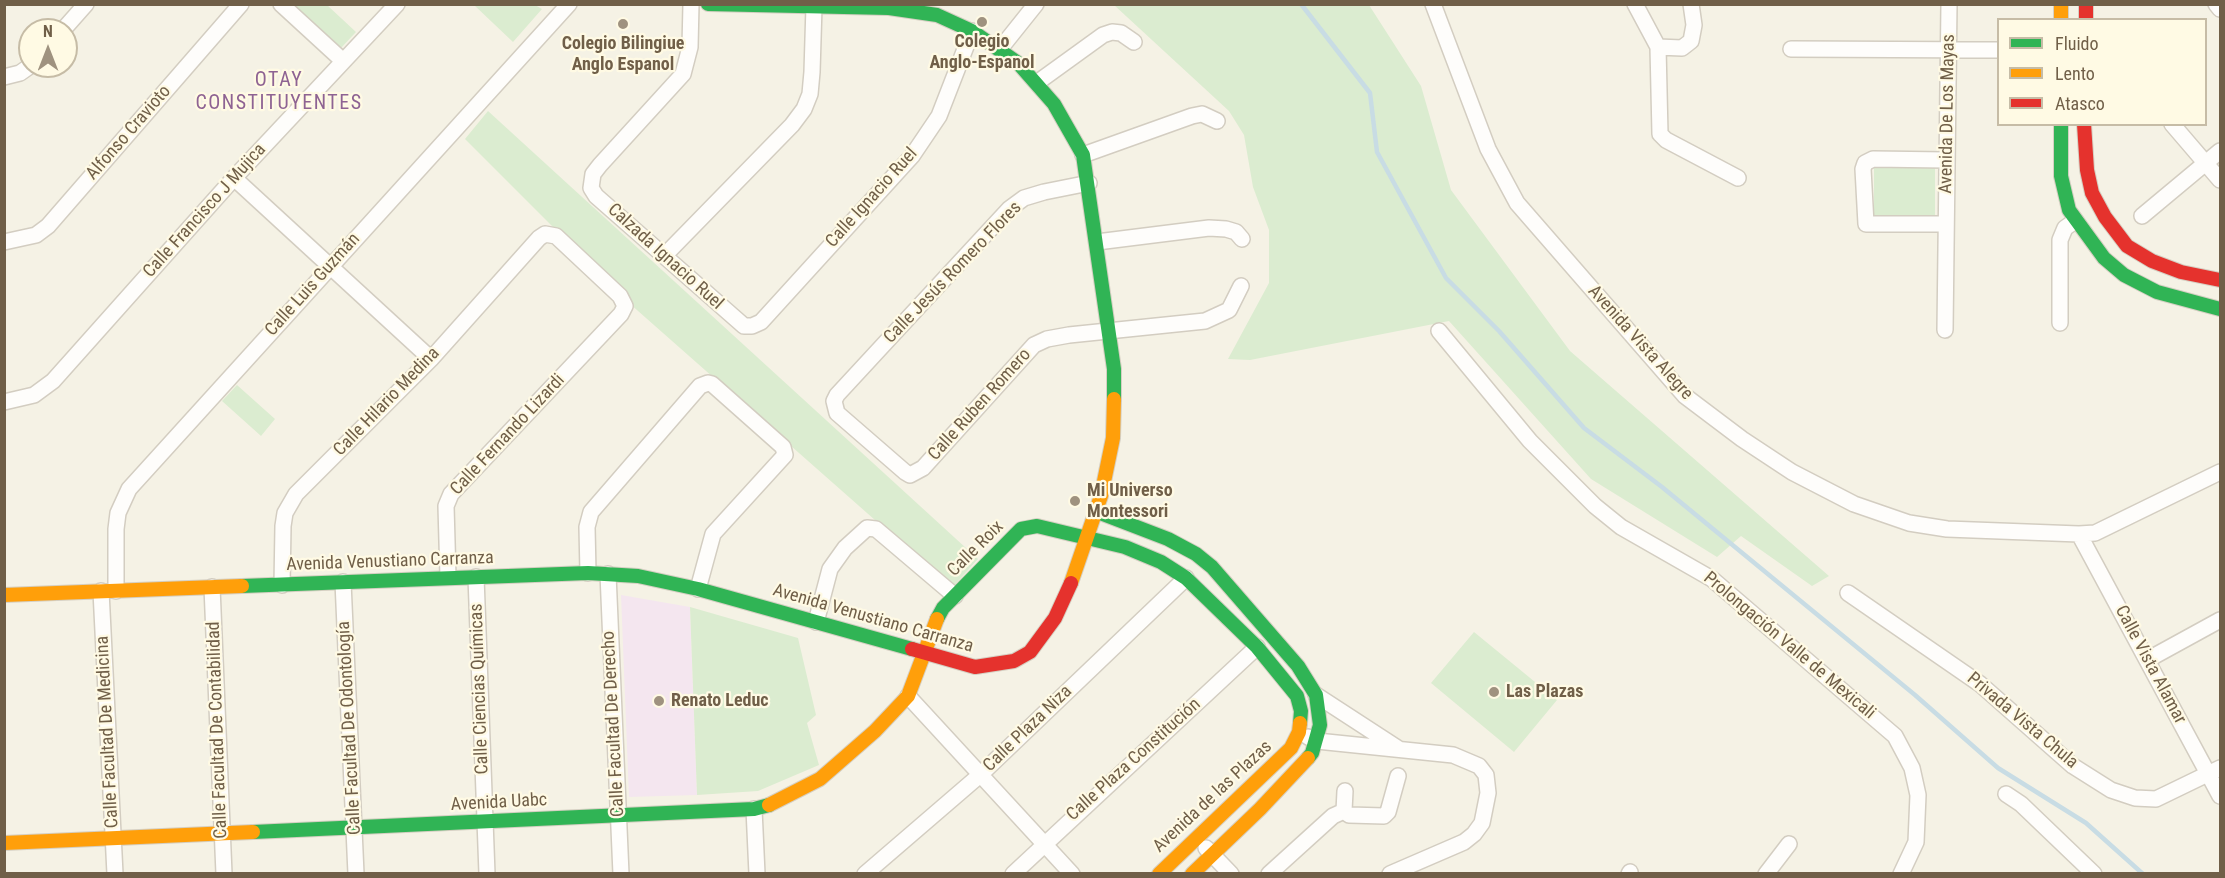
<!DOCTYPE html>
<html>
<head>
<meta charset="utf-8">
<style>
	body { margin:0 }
	#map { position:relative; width:2225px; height:878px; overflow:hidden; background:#f5f2e5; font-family:"Roboto Condensed",sans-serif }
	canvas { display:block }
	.frame { position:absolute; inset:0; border:6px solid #705f48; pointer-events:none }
	.legend { position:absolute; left:1997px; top:18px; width:210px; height:108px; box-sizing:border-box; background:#fffae4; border:2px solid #c6bca6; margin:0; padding:8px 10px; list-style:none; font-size:18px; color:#705f48 }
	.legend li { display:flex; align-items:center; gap:12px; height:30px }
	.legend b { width:30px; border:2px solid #c6bca6 }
	.north { position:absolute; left:18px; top:18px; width:60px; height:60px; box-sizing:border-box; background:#fffae4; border:2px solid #c6bca6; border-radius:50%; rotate:0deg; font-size:16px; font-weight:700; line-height:24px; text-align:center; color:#705f48 }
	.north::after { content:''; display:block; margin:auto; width:21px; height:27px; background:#9f927f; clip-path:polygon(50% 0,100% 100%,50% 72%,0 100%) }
</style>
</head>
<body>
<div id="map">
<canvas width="2225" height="878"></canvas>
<div class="frame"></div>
<ul class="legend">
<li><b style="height:8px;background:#30b455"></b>Fluido</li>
<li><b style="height:8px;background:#ff9f0a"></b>Lento</li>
<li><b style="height:8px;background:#e5322d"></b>Atasco</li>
</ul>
<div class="north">N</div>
</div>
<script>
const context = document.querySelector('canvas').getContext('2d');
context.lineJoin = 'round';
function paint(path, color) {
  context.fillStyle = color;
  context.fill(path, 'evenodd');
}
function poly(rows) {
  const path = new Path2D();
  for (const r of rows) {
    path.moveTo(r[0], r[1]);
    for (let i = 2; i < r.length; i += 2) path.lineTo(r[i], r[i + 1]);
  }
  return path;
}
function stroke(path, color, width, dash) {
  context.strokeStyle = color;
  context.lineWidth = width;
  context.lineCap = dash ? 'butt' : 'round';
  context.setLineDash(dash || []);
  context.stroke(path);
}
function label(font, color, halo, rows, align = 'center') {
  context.font = font + ' "Roboto Condensed",sans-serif';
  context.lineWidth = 4.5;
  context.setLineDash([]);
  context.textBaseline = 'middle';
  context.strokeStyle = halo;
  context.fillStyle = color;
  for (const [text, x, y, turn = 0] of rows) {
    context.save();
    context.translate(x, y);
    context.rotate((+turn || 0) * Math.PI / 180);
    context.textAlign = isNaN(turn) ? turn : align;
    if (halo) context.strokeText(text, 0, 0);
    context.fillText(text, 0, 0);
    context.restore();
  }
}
const education = poly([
	[621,595,690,607,697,795,629,797]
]);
const green = poly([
	[294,5,327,5,356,32,341,48],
	[474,5,535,5,542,9,513,42],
	[1114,5,1369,5,1421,86,1451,190,1570,351,1829,576,1812,586,1741,536,1717,557,1591,479,1449,321,1250,360,1228,359,1269,283,1269,230,1253,187,1244,135,1229,111],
	[488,111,978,559,952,588,629,303,465,139],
	[1874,168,1935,168,1935,218,1874,218],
	[237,385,275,419,261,436,222,401],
	[690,607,798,638,816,715,807,723,819,765,758,791,697,795],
	[1474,632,1557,700,1514,752,1431,683]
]);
const stream = poly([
	[1301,4,1370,93,1377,152,1446,278,1499,331,1584,428,1662,487,1915,695,1998,768,2086,823,2143,874]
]);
const street = poly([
	[281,4,342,60],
	[691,4,690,47,683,74,600,165,593,174,591,188,596,196,744,326,752,326,761,322,912,156,939,116,972,31],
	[1433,4,1488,149,1517,203,1685,396,1742,439,1792,472,1854,504,1909,523,1947,529,2079,534,2095,533,2220,472],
	[1635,4,1658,47,1660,134,1666,140,1738,178],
	[2216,4,2220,9],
	[63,30,86,4],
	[1658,47,1682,48,1691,41,1694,25,1691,4],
	[1000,49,1036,4],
	[1791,49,1998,50],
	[4,77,20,73,30,66],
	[1038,82,1103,35,1112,32,1121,33,1134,42],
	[2172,124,2220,180],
	[1083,155,1192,116,1202,114,1217,121],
	[1946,160,1873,159,1865,163,1863,169,1866,224,1946,224],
	[234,178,431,359],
	[1089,183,1044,192,1024,198,1009,209,837,395,834,401,837,413,905,472,910,475,923,468,1034,345,1047,339,1069,335,1205,321,1229,310,1241,286],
	[2142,216,2220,151],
	[4,242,36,235,48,226,241,4],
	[1097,242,1209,228,1226,229,1236,232,1242,239],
	[665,255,792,125,804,109,810,94,812,72,814,6],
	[2060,323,2060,240,2065,228,2075,221],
	[1945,330,1949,4],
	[1439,331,1530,441,1595,506,1621,527,1712,579,1895,736,1912,768,1918,795,1916,842,1901,874],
	[4,402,34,395,53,381,234,178,397,4],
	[2079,534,2220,796],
	[588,573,587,527,591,512,700,386,708,383,712,384,783,447,785,455,713,534,698,589],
	[608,574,621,874],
	[476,577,487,874],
	[343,582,356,874],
	[282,585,283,526,285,513,296,494,431,359,539,238,545,234,556,236,620,296,625,306,621,314,451,494,446,506,448,577],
	[212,587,224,874],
	[101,591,115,874],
	[116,591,116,529,118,513,129,489,569,4],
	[1848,593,1980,684,2073,766,2111,790,2135,798,2156,799,2220,768],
	[816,622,830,569,845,548,867,528,876,529,955,596],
	[2147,660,2220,620],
	[1316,695,1399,749],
	[908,696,1072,874],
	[1308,737,1317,741,1453,755,1479,766,1486,775,1488,793,1482,823,1474,834,1464,842,1390,874],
	[2006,794,2021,804,2094,874],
	[754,809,757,874],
	[1344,811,1345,791],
	[1206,848,1231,874],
	[865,874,980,775,1186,578],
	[1013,874,1257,647],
	[1269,874,1333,816,1344,811,1349,815,1384,816,1388,812,1398,776],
	[1629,874,1630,872],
	[1766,874,1789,844]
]);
const fast = poly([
	[708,4,889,8,937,15,972,31,1018,63,1054,104,1083,155,1114,369,1114,399],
	[2061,124,2061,176,2069,210,2104,258,2124,275,2157,292,2220,309],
	[1095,511,1168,539,1196,554,1212,567,1298,666,1316,695,1320,725,1312,753,1308,758],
	[242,586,588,573,638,576,698,589,912,649],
	[937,619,943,608,1021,529,1037,526,1125,547,1161,562,1186,578,1257,647,1297,696,1301,711,1300,723],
	[253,832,754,809,769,805]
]);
const slow = poly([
	[2061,4,2061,20],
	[1071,583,1101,496,1113,438,1114,399],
	[4,595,242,586],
	[769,805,820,779,875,731,908,696,937,619],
	[4,843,253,832],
	[1159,874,1291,748,1299,732,1300,723],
	[1192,874,1260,809,1308,758]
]);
const jam = poly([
	[2086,4,2086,20],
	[2084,124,2087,170,2092,193,2105,217,2127,246,2152,261,2181,272,2220,280],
	[912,649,975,667,1014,661,1030,652,1055,618,1071,583]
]);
const markers = [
	[982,22,6,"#9f927f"],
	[623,24,6,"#9f927f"],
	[1075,501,6,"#9f927f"],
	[1494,692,6,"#9f927f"],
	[659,701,6,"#9f927f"]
];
const poiNames = [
	["Colegio",982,42,"center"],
	["Anglo-Espanol",982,63,"center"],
	["Colegio Bilingiue",623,44,"center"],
	["Anglo Espanol",623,65,"center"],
	["Mi Universo",1087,491],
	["Montessori",1087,512],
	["Las Plazas",1506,692],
	["Renato Leduc",671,701]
];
const streetNames = [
	["Avenida De Los Mayas",1948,114,-89],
	["Alfonso Cravioto",129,133,-49],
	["Calle Ignacio Ruel",872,198,-48],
	["Calle Francisco J Mujica",205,211,-48],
	["Calzada Ignacio Ruel",665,257,42],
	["Calle Jesús Romero Flores",953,273,-46],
	["Calle Luis Guzmán",313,285,-48],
	["Avenida Vista Alegre",1640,343,48],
	["Calle Hilario Medina",387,402,-46],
	["Calle Ruben Romero",980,405,-48],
	["Calle Fernando Lizardi",508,435,-47],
	["Calle Roix",976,549,-45],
	["Avenida Venustiano Carranza",390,562,-2],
	["Avenida Venustiano Carranza",873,619,16],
	["Prolongación Valle de Mexicali",1789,646,40],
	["Calle Vista Alamar",2150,665,62],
	["Calle Ciencias Químicas",480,689,-92],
	["Privada Vista Chula",2022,721,40],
	["Calle Facultad De Derecho",614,724,-93],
	["Calle Facultad De Odontología",350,728,-93],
	["Calle Plaza Niza",1028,729,-44],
	["Calle Facultad De Contabilidad",218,730,-92],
	["Calle Facultad De Medicina",108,732,-93],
	["Calle Plaza Constitución",1134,760,-42],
	["Avenida de las Plazas",1213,797,-43],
	["Avenida Uabc",499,803,-3]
];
const neighbourhoodNames = [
	["OTAY",279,81],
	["CONSTITUYENTES",279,104]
];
paint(education, '#f4e6ef');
paint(green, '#dbecd0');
stroke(stream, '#c8dce4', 4.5);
stroke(street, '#d3cdc1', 18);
stroke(fast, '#d5cfc2', 16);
stroke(slow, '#d5cfc2', 16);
stroke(jam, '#d5cfc2', 16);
stroke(street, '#fefdfb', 15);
stroke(fast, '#30b455', 14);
stroke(slow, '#ff9f0a', 14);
stroke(jam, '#e5322d', 14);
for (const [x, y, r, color] of markers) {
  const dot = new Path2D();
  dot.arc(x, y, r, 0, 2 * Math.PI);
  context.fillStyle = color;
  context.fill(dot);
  stroke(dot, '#fffae4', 2);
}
label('bold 18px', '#705f48', '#fffae4', poiNames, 'left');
label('18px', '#705f48', '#fffae4', streetNames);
context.letterSpacing = '1.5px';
label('20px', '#8e6393', '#fffae4', neighbourhoodNames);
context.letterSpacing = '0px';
</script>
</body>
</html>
